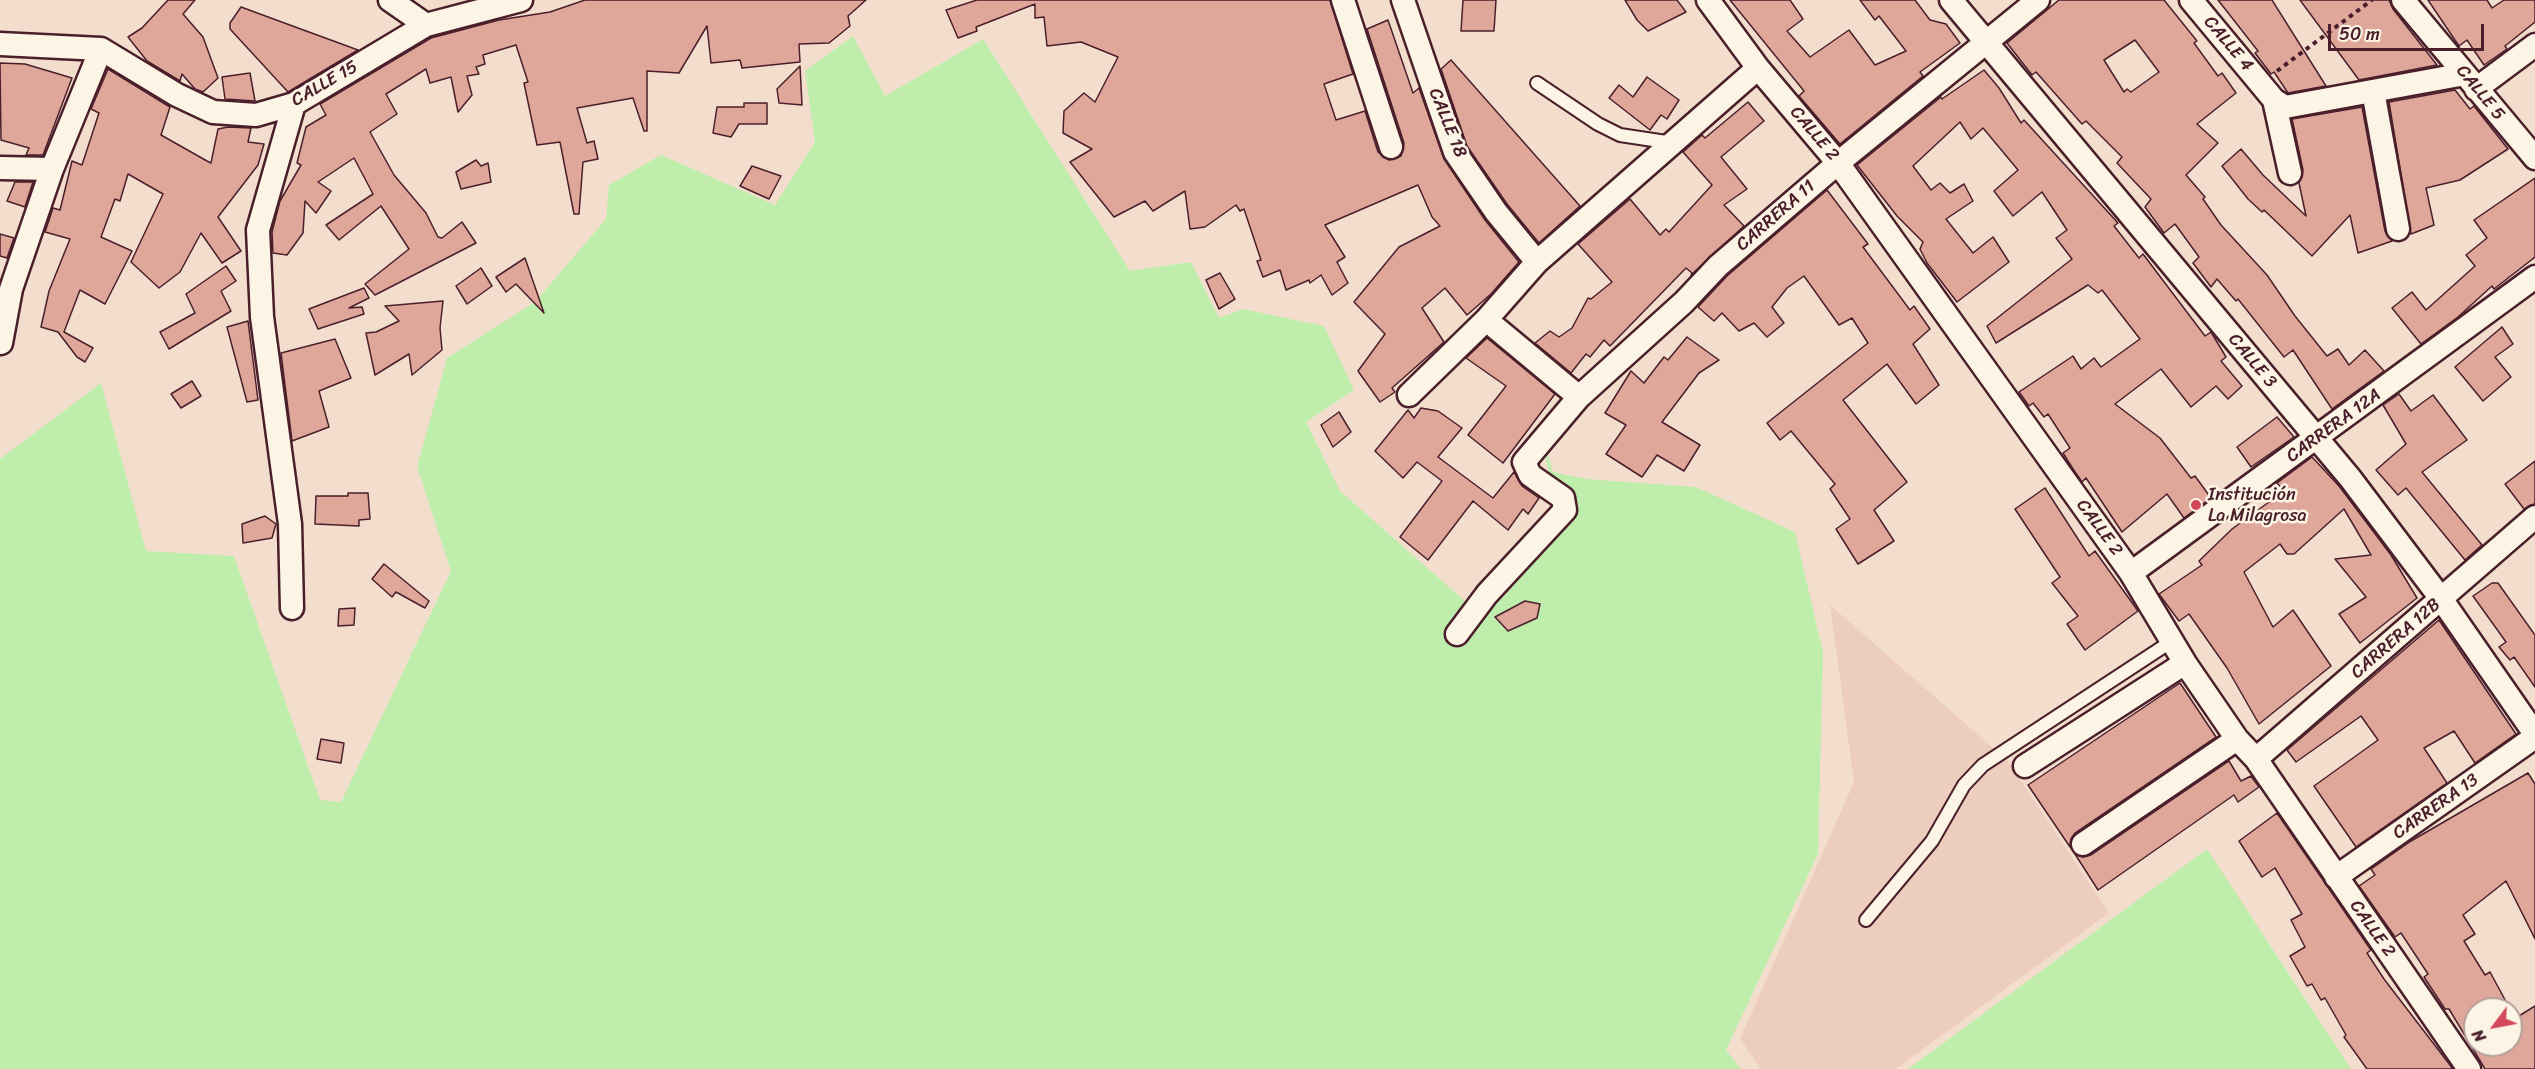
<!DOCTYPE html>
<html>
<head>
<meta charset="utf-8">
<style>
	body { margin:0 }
	#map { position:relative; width:2535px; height:1069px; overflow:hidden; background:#f3dece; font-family:Sriracha,sans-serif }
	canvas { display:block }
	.north { position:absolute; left:2463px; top:997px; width:60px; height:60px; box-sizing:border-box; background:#fcf5e5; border:2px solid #b59f9b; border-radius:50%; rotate:238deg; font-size:16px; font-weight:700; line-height:24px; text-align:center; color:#4a1f2b }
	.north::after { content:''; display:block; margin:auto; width:21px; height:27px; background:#d1495b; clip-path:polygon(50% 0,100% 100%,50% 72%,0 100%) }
	.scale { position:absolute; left:2328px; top:24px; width:156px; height:27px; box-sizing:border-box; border:3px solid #4a1f2b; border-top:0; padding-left:8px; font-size:18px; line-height:21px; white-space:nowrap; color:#4a1f2b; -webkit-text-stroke:4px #fcf5e5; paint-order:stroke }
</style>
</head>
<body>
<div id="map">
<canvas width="2535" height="1069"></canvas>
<div class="north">N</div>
<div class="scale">50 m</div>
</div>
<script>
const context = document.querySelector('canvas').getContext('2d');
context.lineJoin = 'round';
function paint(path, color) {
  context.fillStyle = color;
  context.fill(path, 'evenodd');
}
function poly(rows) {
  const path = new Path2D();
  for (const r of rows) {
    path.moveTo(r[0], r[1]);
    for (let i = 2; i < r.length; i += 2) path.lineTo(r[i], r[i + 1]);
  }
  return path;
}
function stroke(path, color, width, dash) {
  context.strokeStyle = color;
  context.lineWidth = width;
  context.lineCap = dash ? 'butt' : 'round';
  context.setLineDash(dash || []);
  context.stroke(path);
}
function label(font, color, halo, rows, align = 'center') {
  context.font = font + ' Sriracha,sans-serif';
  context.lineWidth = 5;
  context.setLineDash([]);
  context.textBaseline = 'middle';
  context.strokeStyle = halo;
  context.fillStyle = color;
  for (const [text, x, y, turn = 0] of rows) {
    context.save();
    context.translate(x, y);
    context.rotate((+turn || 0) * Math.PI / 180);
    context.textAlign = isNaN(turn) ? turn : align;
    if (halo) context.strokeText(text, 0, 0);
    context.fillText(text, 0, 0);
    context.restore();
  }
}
const built = poly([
	[1830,605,2008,761,2109,913,1896,1069,1761,1069,1740,1039,1854,782]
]);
const green = poly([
	[853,36,885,96,983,39,1130,271,1191,262,1219,318,1243,309,1324,326,1354,390,1306,422,1340,491,1466,602,1555,507,1541,432,1553,472,1586,479,1696,487,1795,532,1823,652,1818,854,1726,1050,1741,1069,0,1069,0,459,101,383,146,551,234,556,320,800,341,802,451,571,417,467,447,358,535,302,606,219,609,185,661,155,775,205,815,142,805,71],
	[2207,849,2351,1069,1908,1069]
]);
const building = poly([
	[168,0,195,0,183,14,203,37,218,78,203,92,195,89,182,74,180,81,147,61,128,37,142,28,168,0],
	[585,0,866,0,848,16,850,26,829,43,799,44,800,62,742,68,740,60,711,63,707,26,679,73,647,71,647,131,644,131,633,98,577,108,587,143,594,141,598,159,583,162,579,214,574,214,560,142,537,145,524,83,528,82,516,45,483,55,485,64,476,67,479,74,467,76,472,95,458,112,451,77,430,83,426,69,386,94,397,114,370,132,394,175,426,213,438,237,442,238,462,222,476,243,375,295,365,284,409,249,381,206,339,240,326,225,373,194,354,158,318,182,331,191,316,213,305,201,303,233,287,255,273,253,272,232,280,201,301,165,297,163,306,127,326,115,320,104,431,38,499,20,550,12,585,0],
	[977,0,1330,0,1353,74,1324,84,1336,120,1365,111,1378,152,1389,160,1401,156,1404,143,1367,29,1388,20,1413,93,1419,88,1444,159,1485,220,1519,262,1491,294,1467,315,1445,288,1422,308,1444,342,1392,388,1395,392,1380,402,1358,371,1385,334,1354,302,1399,247,1440,226,1432,217,1418,185,1325,225,1345,257,1337,262,1348,283,1332,295,1321,275,1310,283,1309,280,1286,290,1280,270,1263,277,1257,261,1261,260,1244,209,1240,211,1236,205,1205,227,1190,229,1185,191,1153,211,1145,201,1114,217,1070,162,1092,149,1063,133,1064,111,1084,93,1095,102,1118,57,1081,42,1047,46,1044,17,1035,18,1035,4,976,27,977,31,958,38,946,10,977,0],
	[1463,0,1496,0,1494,31,1461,31,1463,0],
	[1625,0,1677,0,1686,12,1648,31,1637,20,1625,0],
	[1730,0,1790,0,1803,19,1787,31,1810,57,1849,30,1875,65,1906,51,1879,16,1875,20,1860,0,1915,0,1930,20,1946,24,1960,43,1920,72,1923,76,1840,144,1799,96,1804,91,1730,0],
	[2059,0,2164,0,2197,41,2194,43,2218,76,2222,73,2236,93,2197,124,2218,143,2186,175,2205,197,2203,199,2221,225,2267,275,2295,316,2327,356,2338,349,2349,365,2365,350,2384,371,2332,409,2293,350,2284,357,2238,299,2236,301,2217,279,2211,287,2193,263,2199,257,2175,224,2164,233,2145,207,2151,199,2117,163,2122,157,2086,121,2082,124,2036,72,2032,75,2007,43,2059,0],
	[2135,40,2159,72,2131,92,2127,89,2124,92,2104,60,2135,40],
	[2218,0,2272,0,2326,86,2288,93,2274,72,2271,74,2255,53,2258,51,2218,0],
	[2300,0,2389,0,2393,9,2437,65,2359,80,2300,0],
	[2428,0,2487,0,2492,8,2504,0,2535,0,2535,22,2505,46,2507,49,2484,65,2467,40,2459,46,2428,0],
	[241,7,298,28,358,50,288,92,230,29,230,23,241,7],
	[1451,60,1580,206,1539,243,1507,204,1467,146,1441,69,1451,60],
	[0,63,25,64,72,78,43,155,26,155,29,148,1,140,0,63],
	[800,66,802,105,779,103,777,89,800,66],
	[108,69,170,107,161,135,207,161,211,163,218,129,228,127,251,128,248,142,264,144,258,165,218,217,241,251,222,263,201,233,180,272,159,288,131,262,163,194,128,174,120,201,115,199,101,237,132,251,105,304,80,290,64,332,93,348,85,362,77,357,58,332,41,327,49,291,70,239,45,232,53,208,60,210,72,161,82,165,99,113,91,109,108,69],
	[1984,70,1999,88,2021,123,2024,120,2118,223,2114,226,2139,258,2143,254,2205,336,2211,332,2226,357,2221,361,2242,386,2228,399,2216,386,2191,407,2161,369,2115,404,2160,438,2191,478,2195,476,2211,498,2184,518,2167,494,2122,532,2086,478,2082,482,2073,469,2063,453,2070,448,2048,414,2044,417,2033,403,2029,406,2019,392,2073,356,2081,369,2094,358,2101,367,2140,339,2102,290,2098,293,2088,285,1996,343,1987,326,2072,259,2056,238,2067,230,2042,192,2013,216,1994,191,2018,170,1983,128,1971,139,1960,122,1913,166,1931,190,1940,183,1950,193,1964,184,1973,201,1946,219,1973,253,1993,237,2009,262,1957,302,1927,263,1920,249,1923,242,1897,216,1857,165,1941,97,1942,99,1984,70],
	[250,73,255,101,225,99,222,77,250,73],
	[1647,77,1679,100,1667,119,1661,115,1650,130,1609,98,1619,85,1633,97,1647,77],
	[2455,90,2470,109,2474,106,2508,149,2460,180,2426,188,2434,225,2411,234,2389,102,2455,90],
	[1748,102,1764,121,1721,157,1747,189,1724,205,1744,226,1691,275,1692,273,1686,268,1610,346,1604,340,1590,357,1586,354,1571,373,1535,343,1550,331,1559,337,1572,328,1588,298,1591,299,1612,282,1578,244,1630,199,1660,235,1666,229,1669,232,1712,185,1683,152,1702,135,1705,138,1748,102],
	[744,103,767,103,767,124,739,124,731,137,713,133,717,107,744,107,744,103],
	[2362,107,2385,231,2392,241,2358,253,2350,215,2312,256,2264,210,2262,212,2248,199,2222,166,2241,149,2263,175,2306,216,2299,183,2303,170,2292,119,2362,107],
	[476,160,481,166,488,163,491,182,461,189,456,172,476,160],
	[752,166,781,176,769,199,740,186,752,166],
	[2535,178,2535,257,2494,289,2492,286,2458,317,2421,344,2392,308,2412,292,2426,310,2475,266,2466,255,2487,238,2474,220,2535,178],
	[15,182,33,182,25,207,7,201,15,182],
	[1827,190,1868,244,1863,247,1910,310,1914,306,1930,329,1913,344,1939,385,1916,404,1887,364,1843,400,1907,482,1874,510,1894,541,1858,564,1836,529,1850,519,1830,489,1835,484,1791,431,1780,440,1767,423,1868,343,1852,318,1839,325,1804,276,1787,288,1772,307,1784,323,1767,337,1754,323,1739,331,1722,313,1714,321,1698,307,1727,276,1827,190],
	[0,234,14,238,7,258,0,256,0,234],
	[525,258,544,313,516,284,506,292,496,277,525,258],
	[226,266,236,281,221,291,231,311,169,349,160,332,195,313,186,294,226,266],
	[481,268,492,286,467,304,456,286,481,268],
	[1220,273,1235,299,1219,309,1206,280,1220,273],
	[364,288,369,298,349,308,362,307,364,314,318,329,309,309,364,288],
	[443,301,440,328,442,350,412,375,409,354,375,375,366,333,376,332,399,321,385,306,443,301],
	[248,321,258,400,247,402,227,327,248,321],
	[2502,327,2513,344,2495,357,2511,377,2483,401,2455,367,2502,327],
	[1687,337,1719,360,1699,373,1662,422,1700,445,1684,471,1657,455,1642,477,1606,454,1626,425,1605,413,1631,371,1644,383,1664,357,1668,360,1687,337],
	[1487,338,1555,394,1503,463,1468,435,1506,386,1466,358,1487,338],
	[335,339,351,378,319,391,329,427,292,441,281,353,335,339],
	[192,381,201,396,181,408,171,394,192,381],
	[2399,394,2411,411,2433,395,2467,440,2422,472,2482,545,2465,560,2406,488,2398,495,2376,470,2406,444,2383,405,2399,394],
	[1421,408,1438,411,1462,428,1438,457,1493,498,1514,472,1522,486,1539,498,1528,514,1523,509,1508,530,1473,501,1428,560,1400,537,1442,481,1417,462,1403,478,1375,451,1408,410,1414,418,1421,408],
	[1339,412,1351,432,1333,447,1321,425,1339,412],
	[2277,417,2294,437,2251,467,2237,447,2277,417],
	[2312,457,2339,486,2391,555,2417,598,2360,643,2339,614,2366,597,2335,559,2371,555,2344,509,2294,554,2287,554,2280,544,2244,572,2273,627,2293,610,2331,666,2259,724,2227,668,2189,614,2179,621,2159,594,2202,565,2199,561,2232,529,2284,491,2277,483,2312,457],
	[2535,461,2535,504,2524,509,2505,484,2535,461],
	[2045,488,2089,556,2095,551,2138,611,2085,650,2067,624,2078,616,2052,583,2060,577,2015,509,2045,488],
	[348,493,368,493,370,519,359,520,359,526,315,524,316,496,348,496,348,493],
	[265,516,276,524,272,538,243,543,242,524,265,516],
	[384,564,429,601,425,608,396,592,392,597,372,579,384,564],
	[2492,583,2498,583,2535,635,2535,687,2514,657,2510,660,2499,647,2506,642,2473,596,2492,583],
	[1525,601,1540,604,1537,618,1508,631,1495,617,1525,601],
	[355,608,354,625,338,626,339,609,355,608],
	[2439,620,2516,734,2475,763,2454,731,2424,748,2447,783,2356,847,2314,786,2378,740,2361,716,2296,762,2287,750,2439,620],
	[2180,683,2216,737,2075,833,2071,839,2070,847,2028,785,2180,683],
	[321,739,344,743,341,763,317,759,321,739],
	[2229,761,2241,781,2251,776,2259,787,2238,802,2234,795,2098,890,2075,854,2083,857,2091,855,2229,761],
	[2528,773,2535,784,2535,939,2506,881,2463,915,2475,934,2464,941,2485,975,2490,972,2510,1009,2475,1009,2475,1045,2511,1045,2511,1021,2535,1006,2535,1069,2485,1069,2449,1009,2445,1009,2424,977,2428,974,2401,933,2395,937,2359,886,2375,875,2371,869,2411,841,2528,773],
	[2277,813,2371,950,2367,953,2384,979,2453,1069,2367,1069,2344,1037,2346,1035,2325,998,2321,1000,2312,984,2307,986,2290,956,2305,947,2291,920,2302,914,2275,868,2262,877,2239,841,2277,813]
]);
const path = poly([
	[2277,71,2372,0]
]);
const lane = poly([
	[1537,83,1598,124,1620,135,1673,143],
	[1866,920,1932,841,1964,785,1983,765,2172,641]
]);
const street = poly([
	[390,0,426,25],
	[1343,0,1391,147],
	[1403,0,1455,152,1496,212,1537,262],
	[1708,0,1758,68,1838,163,2131,573,2185,663,2237,739,2256,759,2469,1069],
	[1951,0,2350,478,2442,600,2535,734],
	[2191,0,2274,100,2285,107,2465,74],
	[2403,0,2535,158],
	[0,44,101,49,177,95,213,112,256,115,294,104,426,25,521,0],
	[2476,89,2535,45],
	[2373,91,2398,229],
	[2274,100,2290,173],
	[0,168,52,169],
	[1496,328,1579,397],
	[1,343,11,289,52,169,101,49],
	[1409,395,1486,320,1537,262,1758,68],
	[2131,573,2535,277],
	[292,608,290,524,262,317,258,230,294,104],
	[1457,634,1487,594,1565,510,1563,498,1530,475,1524,462,1579,397,1684,302,1718,266,1838,163,2038,0],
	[2256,759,2535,517],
	[2025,766,2185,663],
	[2083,844,2237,739],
	[2336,877,2535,737]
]);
const markers = [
	[2196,505,6,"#d1495b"]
];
const streetNames = [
	["CALLE 4",2228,44,50],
	["CALLE 15",325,84,-30],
	["CALLE 5",2480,93,51],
	["CALLE 18",1447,123,68],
	["CALLE 2",1814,134,50],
	["CARRERA 11",1776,216,-41],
	["CALLE 3",2252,361,50],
	["CARRERA 12A",2334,426,-36],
	["CALLE 2",2099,528,54],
	["CARRERA 12B",2396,639,-41],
	["CARRERA 13",2436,807,-35],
	["CALLE 2",2372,929,55]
];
const poiNames = [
	["Institución",2208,495],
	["La Milagrosa",2208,516]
];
paint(built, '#edcebe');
paint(green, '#bfeeac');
paint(building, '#dfa799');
stroke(building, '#4a1f2b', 1.5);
stroke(lane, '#4a1f2b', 16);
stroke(street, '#4a1f2b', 27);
stroke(path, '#4a1f2b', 4, [4.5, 4.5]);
stroke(lane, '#fcf5e5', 12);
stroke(street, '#fcf5e5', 22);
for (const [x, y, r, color] of markers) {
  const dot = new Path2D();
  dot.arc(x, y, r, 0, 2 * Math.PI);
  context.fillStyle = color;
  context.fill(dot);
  stroke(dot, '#fcf5e5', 2);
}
label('18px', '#4a1f2b', '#fcf5e5', streetNames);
label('18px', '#4a1f2b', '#fcf5e5', poiNames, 'left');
</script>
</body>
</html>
